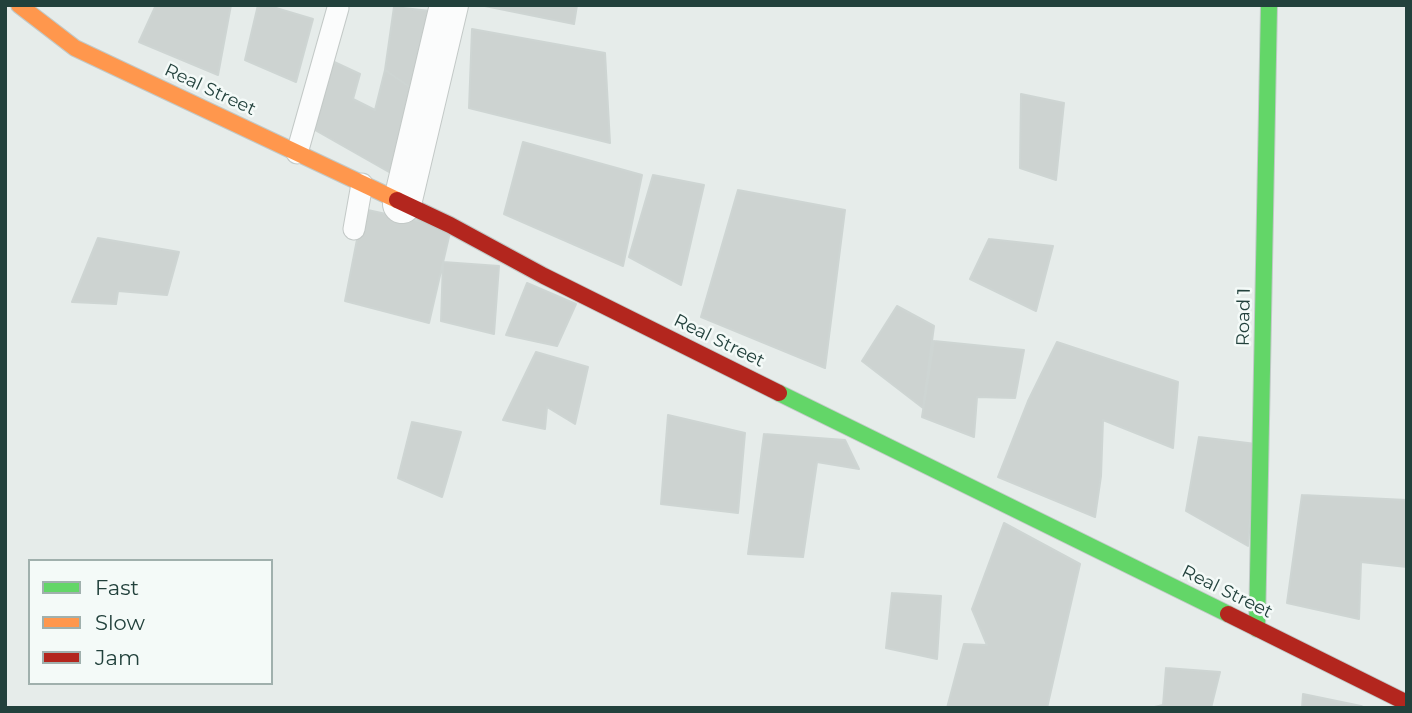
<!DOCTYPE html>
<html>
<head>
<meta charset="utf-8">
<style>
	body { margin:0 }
	#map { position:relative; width:1412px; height:713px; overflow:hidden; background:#e6ecea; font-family:Montserrat,sans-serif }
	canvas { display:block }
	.frame { position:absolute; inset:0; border:7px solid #22413c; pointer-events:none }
	.legend { position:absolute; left:28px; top:559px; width:245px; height:126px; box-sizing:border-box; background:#f4faf8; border:2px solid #a0b0ad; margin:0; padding:9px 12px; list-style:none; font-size:21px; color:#22413c }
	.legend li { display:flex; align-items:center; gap:14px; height:35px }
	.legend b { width:35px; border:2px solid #a0b0ad }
</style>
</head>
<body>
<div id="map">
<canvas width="1412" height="713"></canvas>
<div class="frame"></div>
<ul class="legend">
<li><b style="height:9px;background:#63d668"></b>Fast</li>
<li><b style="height:9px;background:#ff974d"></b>Slow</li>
<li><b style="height:9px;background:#b3261e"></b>Jam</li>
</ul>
</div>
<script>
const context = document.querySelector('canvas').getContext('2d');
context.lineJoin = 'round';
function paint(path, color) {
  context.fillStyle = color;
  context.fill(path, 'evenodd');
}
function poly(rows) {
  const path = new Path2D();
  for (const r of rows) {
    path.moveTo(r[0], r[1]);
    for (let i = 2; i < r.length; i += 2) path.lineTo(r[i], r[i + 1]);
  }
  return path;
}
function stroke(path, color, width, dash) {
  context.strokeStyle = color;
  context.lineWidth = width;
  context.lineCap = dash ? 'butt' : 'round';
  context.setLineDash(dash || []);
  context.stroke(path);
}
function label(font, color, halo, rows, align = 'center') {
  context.font = font + ' Montserrat,sans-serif';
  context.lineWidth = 5;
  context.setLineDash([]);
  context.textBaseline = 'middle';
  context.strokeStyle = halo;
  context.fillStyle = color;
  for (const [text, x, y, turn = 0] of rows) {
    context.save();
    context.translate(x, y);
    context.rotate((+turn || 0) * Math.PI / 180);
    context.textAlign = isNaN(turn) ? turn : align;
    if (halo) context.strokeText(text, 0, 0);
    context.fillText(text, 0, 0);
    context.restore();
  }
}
const building = poly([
	[156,5,231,5,218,75,139,42,156,5],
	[258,5,266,5,313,19,296,82,245,60,258,5],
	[480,5,577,5,574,24,480,5],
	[394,7,440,12,424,97,385,70,394,7],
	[472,29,605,53,610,143,469,108,472,29],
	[330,60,360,74,353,99,375,110,385,70,424,97,403,180,315,130,330,60],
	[1021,94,1064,103,1056,180,1020,168,1021,94],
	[523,142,642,175,623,266,504,214,523,142],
	[653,175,704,185,681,285,629,257,653,175],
	[738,190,845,210,825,368,701,317,738,190],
	[363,209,451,228,429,323,345,301,363,209],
	[98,238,179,252,167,295,118,291,116,304,72,302,98,238],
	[989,239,1053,246,1036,311,970,279,989,239],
	[443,262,499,266,494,334,441,321,443,262],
	[527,283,576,304,557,346,506,335,527,283],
	[897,306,934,326,923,408,862,361,897,306],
	[934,341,1024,350,1015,398,977,397,974,437,922,417,934,341],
	[1057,342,1178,382,1173,448,1103,420,1101,476,1095,517,998,477,1028,401,1057,342],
	[536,352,588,367,575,424,547,407,545,429,503,420,536,352],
	[668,415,745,433,738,513,661,504,668,415],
	[412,422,461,432,442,497,398,478,412,422],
	[764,434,845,440,859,469,817,462,803,557,748,554,764,434],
	[1199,437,1256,444,1248,546,1186,511,1199,437],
	[1302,495,1407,500,1407,567,1361,562,1359,619,1287,603,1302,495],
	[1004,523,1080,564,1047,708,947,708,964,644,987,645,972,609,1004,523],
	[892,593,941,596,937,659,886,648,892,593],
	[1166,668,1220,672,1211,708,1150,708,1163,705,1166,668],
	[1303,694,1361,706,1365,708,1302,708,1303,694]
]);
const lane = poly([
	[297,153,338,8],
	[354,229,362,184]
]);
const street = poly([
	[402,204,449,5]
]);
const fast = poly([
	[779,393,1228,614],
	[1257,629,1269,5]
]);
const slow = poly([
	[19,5,75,48,397,200]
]);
const jam = poly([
	[397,200,450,225,544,276,779,393],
	[1228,614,1407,703]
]);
const streetNames = [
	["Real Street",210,90,25],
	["Road 1",1244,317,-89],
	["Real Street",719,341,26],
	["Real Street",1227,592,26]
];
paint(building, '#cdd3d1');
stroke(building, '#ced5d3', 2);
stroke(lane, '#c3c9c7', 23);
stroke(street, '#c3c9c7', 40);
stroke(fast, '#c1c9c7', 18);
stroke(slow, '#c1c9c7', 18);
stroke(jam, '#c1c9c7', 18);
stroke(lane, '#fbfcfc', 21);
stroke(street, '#fbfcfc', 38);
stroke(fast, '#63d668', 16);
stroke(slow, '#ff974d', 16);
stroke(jam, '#b3261e', 16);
label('18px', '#22413c', '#f4faf8', streetNames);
</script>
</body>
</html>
